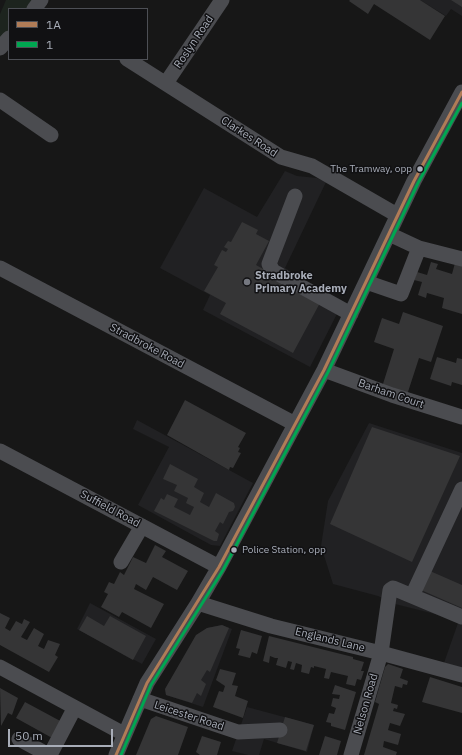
<!DOCTYPE html>
<html>
<head>
<meta charset="utf-8">
<style>
	body { margin:0 }
	#map { position:relative; width:462px; height:755px; overflow:hidden; background:#171717; font-family:"IBM Plex Sans",sans-serif }
	canvas { display:block }
	.legend { position:absolute; left:8px; top:8px; width:140px; height:52px; box-sizing:border-box; background:#111113; border:1px solid #4d4f55; margin:0; padding:5px 7px; list-style:none; font-size:12px; color:#a8adb8 }
	.legend li { display:flex; align-items:center; gap:8px; height:20px }
	.legend b { width:20px; border:1px solid #4d4f55 }
	.scale { position:absolute; left:8px; top:729px; width:105px; height:18px; box-sizing:border-box; border:2px solid #a8adb8; border-top:0; padding-left:5px; font-size:12px; line-height:14px; white-space:nowrap; color:#a8adb8; -webkit-text-stroke:3px #111113; paint-order:stroke }
</style>
</head>
<body>
<div id="map">
<canvas width="462" height="755"></canvas>
<ul class="legend">
<li><b style="height:5px;background:#b07c57"></b>1A</li>
<li><b style="height:5px;background:#00a651"></b>1</li>
</ul>
<div class="scale">50 m</div>
</div>
<script>
const context = document.querySelector('canvas').getContext('2d');
context.lineJoin = 'round';
function paint(path, color) {
  context.fillStyle = color;
  context.fill(path, 'evenodd');
}
function poly(rows) {
  const path = new Path2D();
  for (const r of rows) {
    path.moveTo(r[0], r[1]);
    for (let i = 2; i < r.length; i += 2) path.lineTo(r[i], r[i + 1]);
  }
  return path;
}
function stroke(path, color, width, dash) {
  context.strokeStyle = color;
  context.lineWidth = width;
  context.lineCap = dash ? 'butt' : 'round';
  context.setLineDash(dash || []);
  context.stroke(path);
}
function label(font, color, halo, rows, align = 'center') {
  context.font = font + ' "IBM Plex Sans",sans-serif';
  context.lineWidth = 3;
  context.setLineDash([]);
  context.textBaseline = 'middle';
  context.strokeStyle = halo;
  context.fillStyle = color;
  for (const [text, x, y, turn = 0] of rows) {
    context.save();
    context.translate(x, y);
    context.rotate((+turn || 0) * Math.PI / 180);
    context.textAlign = isNaN(turn) ? turn : align;
    if (halo) context.strokeText(text, 0, 0);
    context.fillText(text, 0, 0);
    context.restore();
  }
}
const built = poly([
	[420,0,462,0,462,16,451,9,446,16],
	[285,171,297,176,317,178,326,182,285,268,343,302,310,367,203,310,210,295,160,268,204,188,257,217],
	[137,420,253,483,220,546,211,545,138,505,169,447,133,429],
	[369,423,462,453,462,668,444,663,459,620,395,604,378,596,333,584,321,546,328,501],
	[90,603,156,639,142,664,77,629],
	[222,625,232,629,203,707,166,695,165,689,184,657,207,628],
	[247,707,314,725,307,752,264,739,259,755,248,755,232,751]
]);
const green = poly([
	[6,0,35,0,28,9,9,9,9,33,0,44,0,14]
]);
const building = poly([
	[350,0,420,0,445,16,430,40,374,4,368,14,349,1],
	[451,0,462,0,462,7],
	[242,222,258,230,256,234,269,241,256,265,321,301,293,353,220,314,226,303,204,291,218,267,214,265,222,250,226,252,228,249,224,247,228,241,231,242],
	[431,262,438,264,436,269,452,274,455,263,462,265,462,314,442,308,444,298,427,293,426,298,418,295,422,282,414,280,417,272,427,275],
	[403,312,443,326,431,362,419,358,407,395,382,387,394,349,374,342,382,318,399,324],
	[437,357,456,363,457,358,462,359,462,385,452,382,451,386,430,379],
	[185,400,246,433,238,447,240,448,238,452,241,453,233,468,230,467,229,470,167,435],
	[372,427,460,456,412,562,330,524],
	[170,464,198,479,194,487,204,493,200,502,209,507,216,493,234,503,235,507,233,511,229,512,223,524,220,522,215,531,219,534,217,541,214,541,154,511,161,498,164,500,167,494,178,499,174,507,190,515,194,507,186,503,188,498,174,491,177,485,163,479],
	[155,545,166,551,162,557,188,571,177,590,153,577,146,590,136,584,134,589,164,604,151,628,122,612,119,617,101,607,108,594,104,592,109,582,114,584,120,572,124,575,133,557,146,563],
	[430,571,462,585,462,608,421,590],
	[0,613,10,618,5,628,10,631,16,621,22,624,24,619,30,622,21,637,27,640,34,628,44,634,38,646,44,649,48,640,60,644,55,655,58,657,49,672,0,645],
	[87,616,104,626,110,616,146,636,133,660,79,630],
	[222,625,229,628,210,672,207,670,201,680,206,684,201,696,197,693,192,703,166,695,165,689,196,635,207,628],
	[241,630,262,636,257,654,252,652,250,658,238,655,240,649,236,648],
	[269,636,353,657,353,659,364,662,361,671,364,671,361,680,357,679,355,686,346,684,348,676,331,672,329,679,324,678,326,669,314,666,314,668,311,667,309,674,301,672,302,665,296,663,294,670,290,669,292,662,288,661,286,668,276,665,278,658,275,658,270,656,269,663,263,661],
	[388,664,403,669,400,678,408,681,407,685,403,684,402,688,395,686,391,703,398,705,397,709,394,708,393,711,405,714,400,726,390,723,388,730,401,734,398,745,384,741,383,747,397,752,396,755,364,755,379,704,375,702,385,667],
	[220,669,236,673,232,685,238,686,235,696,248,701,243,718,213,707,219,691,223,692,225,686,216,680],
	[430,677,462,687,462,713,422,702],
	[335,685,356,692,345,730,331,726,331,723,326,722,329,713,334,714,336,708,331,706,333,698,339,699,340,695,332,694],
	[0,688,18,698,12,715,8,713,1,726],
	[25,702,64,723,54,739,16,718],
	[156,716,188,727,178,755,136,755,151,719],
	[285,717,314,725,306,751,277,743],
	[202,736,221,742,217,755,200,755,196,752],
	[325,736,341,741,337,755,319,755]
]);
const minor = poly([
	[34,9,41,0],
	[0,48,9,38],
	[127,59,281,157,312,166,397,215],
	[166,83,222,0],
	[0,100,51,135],
	[295,196,269,264,273,271,351,314],
	[389,234,419,248,462,259],
	[0,268,295,424],
	[366,282,401,294,419,248],
	[324,370,392,395,462,417],
	[0,451,219,567],
	[121,562,142,526],
	[412,596,462,489],
	[198,603,271,626,381,653,462,675],
	[0,667,124,734],
	[140,699,238,732,280,730],
	[19,739,49,755],
	[50,755,74,709],
	[116,755,147,683,198,603,219,567,324,370,414,181,462,92],
	[351,755,381,653,390,590,393,588,462,617]
]);
const bus1 = poly([
	[116,755,147,683,219,567,324,370,414,181,462,92]
]);
const bus2 = poly([
	[121,755,151,685,223,570,328,372,418,183,462,103]
]);
const markers = [
	[420,169,3.5,"#a8adb8"],
	[247,282,4,"#757880"],
	[234,550,3.5,"#a8adb8"]
];
const busNames = [
	["The Tramway, opp",412,169],
	["Police Station, opp",242,550,"left"]
];
const streetNames = [
	["Roslyn Road",194,42,-56],
	["Clarkes Road",249,137,33],
	["Stradbroke Road",147,346,28],
	["Barham Court",391,394,19],
	["Suffield Road",110,509,28],
	["Englands Lane",330,640,14],
	["Nelson Road",366,704,-74],
	["Leicester Road",189,716,18]
];
const poiNames = [
	["Stradbroke",255,276],
	["Primary Academy",255,289]
];
paint(built, '#212123');
paint(green, '#1d241e');
paint(building, '#353536');
stroke(minor, '#4b4c50', 15);
stroke(bus1, '#b07c57', 3);
stroke(bus2, '#00a651', 3);
for (const [x, y, r, color] of markers) {
  const dot = new Path2D();
  dot.arc(x, y, r, 0, 2 * Math.PI);
  context.fillStyle = color;
  context.fill(dot);
  stroke(dot, '#111113', 1.5);
}
label('10px', '#a8adb8', '#111113', busNames, 'right');
label('11px', '#a8adb8', '#111113', streetNames);
label('bold 11px', '#a8adb8', '#111113', poiNames, 'left');
</script>
</body>
</html>
